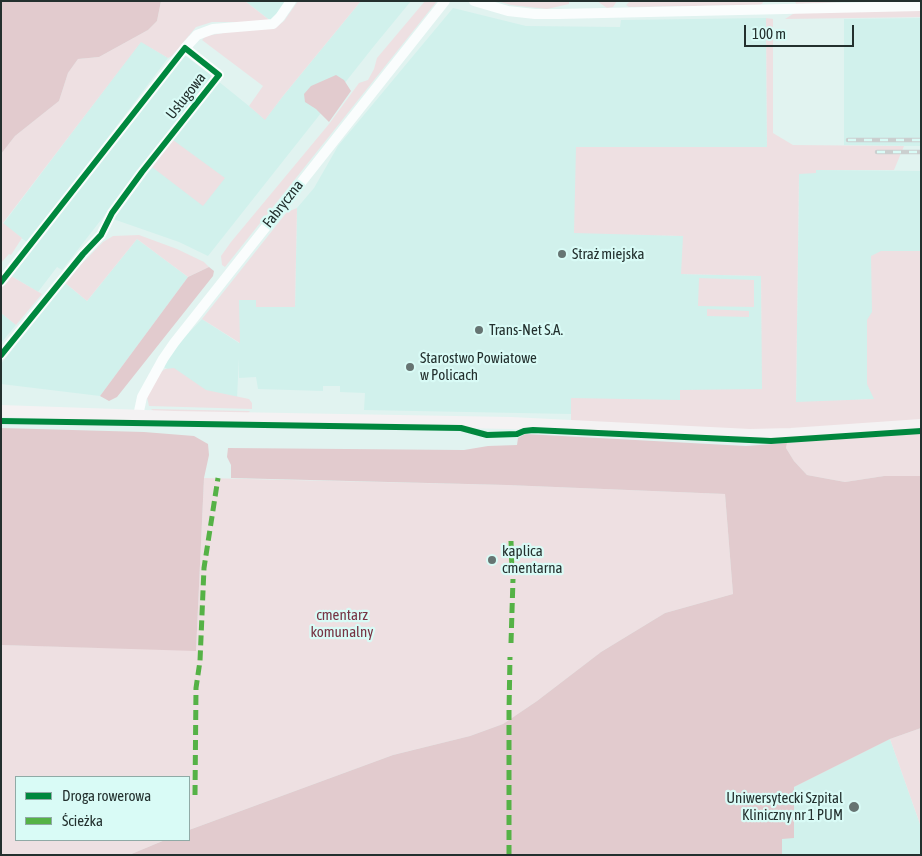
<!DOCTYPE html>
<html>
<head>
<meta charset="utf-8">
<style>
	body { margin:0 }
	#map { position:relative; width:922px; height:856px; overflow:hidden; background:#e1f3f0; font-family:"Asap Condensed",sans-serif }
	canvas { display:block }
	.frame { position:absolute; inset:0; border:2px solid #23302e; pointer-events:none }
	.legend { position:absolute; left:15px; top:776px; width:175px; height:65px; box-sizing:border-box; background:#d9fbf6; border:1px solid #90aaa6; margin:0; padding:6px 9px; list-style:none; font-size:15px; color:#23302e }
	.legend li { display:flex; align-items:center; gap:10px; height:25px }
	.legend b { width:25px; border:1px solid #90aaa6 }
	.scale { position:absolute; left:744px; top:25px; width:110px; height:22px; box-sizing:border-box; border:2px solid #23302e; border-top:0; padding-left:6px; font-size:15px; line-height:18px; white-space:nowrap; color:#23302e; -webkit-text-stroke:4px #d9fbf6; paint-order:stroke }
</style>
</head>
<body>
<div id="map">
<canvas width="922" height="856"></canvas>
<div class="frame"></div>
<ul class="legend">
<li><b style="height:6px;background:#00873e"></b>Droga rowerowa</li>
<li><b style="height:6px;background:#55b246"></b>Ścieżka</li>
</ul>
<div class="scale">100 m</div>
</div>
<script>
const context = document.querySelector('canvas').getContext('2d');
context.lineJoin = 'round';
function paint(path, color) {
  context.fillStyle = color;
  context.fill(path, 'evenodd');
}
function poly(rows) {
  const path = new Path2D();
  for (const r of rows) {
    path.moveTo(r[0], r[1]);
    for (let i = 2; i < r.length; i += 2) path.lineTo(r[i], r[i + 1]);
  }
  return path;
}
function stroke(path, color, width, dash) {
  context.strokeStyle = color;
  context.lineWidth = width;
  context.lineCap = dash ? 'butt' : 'round';
  context.setLineDash(dash || []);
  context.stroke(path);
}
function label(font, color, halo, rows, align = 'center') {
  context.font = font + ' "Asap Condensed",sans-serif';
  context.lineWidth = 4.5;
  context.setLineDash([]);
  context.textBaseline = 'middle';
  context.strokeStyle = halo;
  context.fillStyle = color;
  for (const [text, x, y, turn = 0] of rows) {
    context.save();
    context.translate(x, y);
    context.rotate((+turn || 0) * Math.PI / 180);
    context.textAlign = isNaN(turn) ? turn : align;
    if (halo) context.strokeText(text, 0, 0);
    context.fillText(text, 0, 0);
    context.restore();
  }
}
const built = poly([
	[245,1,288,1,272,22],
	[361,1,411,1,374,46,208,256,179,242,113,219,218,81,265,119,283,96],
	[453,8,526,26,620,27,621,20,766,18,767,147,621,147,574,232,684,236,682,274,761,276,763,402,571,399,571,414,364,410,365,393,340,392,340,386,323,386,323,391,258,389,256,377,239,378,239,358,237,398,202,392,164,367,175,347,202,319,239,343,239,300,256,300,256,306,295,307,297,208,314,188,338,146],
	[921,18,921,146,844,145,844,19],
	[141,41,168,58,28,243,3,224],
	[184,55,213,76,62,270,57,267,38,292,11,276],
	[816,170,921,171,921,395,874,399,796,403,799,173,816,173],
	[137,239,188,277,100,396,1,384,1,364,64,282,87,301],
	[1,313,16,325,1,343],
	[890,739,921,827,921,855,782,855,782,838,794,838,794,787]
]);
const green = poly([
	[161,1,245,1,272,22,212,22,196,27,172,56,168,58,141,42,3,223,22,238,11,255,9,254,1,263,1,154,15,136,59,101,68,73,78,59,99,57,148,30,157,21],
	[298,1,361,1,283,96,265,120,249,106,263,86,202,40,206,36,246,29,274,29,284,21],
	[425,1,437,1,225,267,222,265,221,256,231,242,329,124,359,83,368,80,374,69,377,58],
	[497,1,569,1,569,4,547,9,511,5],
	[597,1,617,1,613,7,607,8],
	[762,1,763,3,760,5,629,7,626,5,629,2],
	[795,1,868,1,796,4],
	[921,9,921,17,785,19,796,12],
	[766,18,773,19,773,133,793,145,904,146,894,170,816,170,816,173,799,174,796,402,874,399,867,384,867,320,872,312,871,256,881,251,921,251,921,421,794,429,738,431,571,422,571,398,680,400,680,390,762,389,761,276,681,274,683,236,574,233,576,147,767,147],
	[173,140,225,178,203,206,152,167],
	[297,208,295,307,256,307,256,300,239,300,240,343,202,319,287,212],
	[139,235,177,249,204,262,209,267,188,277,137,239,87,301,64,282,103,242,113,236],
	[11,276,42,294,16,325,1,313,1,288],
	[699,278,754,280,754,307,698,306],
	[707,309,749,311,749,317,707,316],
	[174,368,206,390,249,399,252,403,252,409,149,406,147,397,161,372,165,369],
	[151,409,250,411,247,414,155,412],
	[921,432,921,476,884,476,845,482,807,475,794,461,786,448,787,443],
	[204,478,507,485,725,494,733,594,665,613,601,652,537,701,503,724,470,736,393,755,189,830,189,777,16,777,16,840,165,840,129,855,1,855,1,645,196,650],
	[921,728,921,827,890,739]
]);
const forest = poly([
	[1,1,161,1,157,21,148,30,99,57,78,59,68,73,59,101,15,136,1,154],
	[336,75,344,80,351,91,329,122,316,109,305,102,304,94,311,86],
	[209,267,214,271,213,276,117,397,109,401,100,396,188,277],
	[1,428,144,432,194,436,208,444,209,455,204,478,196,651,1,645],
	[525,434,746,446,787,443,786,448,794,461,807,475,845,482,884,476,921,476,921,728,890,739,794,787,794,838,782,839,782,855,129,855,165,840,189,840,189,830,393,755,470,736,503,724,537,701,601,652,665,613,733,594,725,494,507,485,231,478,231,465,227,457,228,448,464,450,488,446,517,445,518,438]
]);
const minor = poly([
	[474,1,508,11,535,14,558,14,921,6],
	[185,48,197,35,213,29,273,24,280,17,291,1],
	[1,282,185,48,219,75,142,172,112,213,101,235,83,254,1,355],
	[138,416,142,397,163,359,174,343,445,1]
]);
const major = poly([
	[1,411,174,417,511,423,750,435,791,434,921,425]
]);
const rail = poly([
	[848,140,921,140],
	[877,152,921,152]
]);
const quiet = poly([
	[511,541,512,572],
	[511,643,513,579],
	[195,795,196,688,200,661,204,568,218,478],
	[509,855,509,711,510,657]
]);
const cycleway = poly([
	[1,282,185,48,219,75,142,172,112,213,101,235,83,254,1,355],
	[1,421,461,428,487,435,517,434,524,431,533,430,771,441,921,431]
]);
const markers = [
	[562,254,5,"#667472"],
	[479,330,5,"#667472"],
	[410,367,5,"#667472"],
	[492,560,5,"#667472"],
	[854,807,6,"#667472"]
];
const streetNames = [
	["Usługowa",186,96,-52],
	["Fabryczna",283,204,-52]
];
const poiNames = [
	["Straż miejska",572,254],
	["Trans-Net S.A.",489,330],
	["Starostwo Powiatowe",420,358],
	["w Policach",420,375],
	["kaplica",502,551],
	["cmentarna",502,568],
	["Uniwersytecki Szpital",843,798,"right"],
	["Kliniczny nr 1 PUM",843,815,"right"]
];
const parkNames = [
	["cmentarz",342,615],
	["komunalny",342,632]
];
paint(built, '#d1f1ec');
paint(green, '#eee0e2');
paint(forest, '#e2cbce');
stroke(minor, '#fafdfd', 10);
stroke(major, '#f4f2f3', 12);
stroke(rail, '#cbcfcf', 4.5);
stroke(rail, '#d9fbf6', 2.5, [8]);
stroke(quiet, '#55b246', 5, [10, 5]);
stroke(cycleway, '#00873e', 6);
for (const [x, y, r, color] of markers) {
  const dot = new Path2D();
  dot.arc(x, y, r, 0, 2 * Math.PI);
  context.fillStyle = color;
  context.fill(dot);
  stroke(dot, '#d9fbf6', 2);
}
label('15px', '#23302e', '#d9fbf6', streetNames);
label('15px', '#23302e', '#d9fbf6', poiNames, 'left');
label('15px', '#773342', '#d9fbf6', parkNames);
</script>
</body>
</html>
